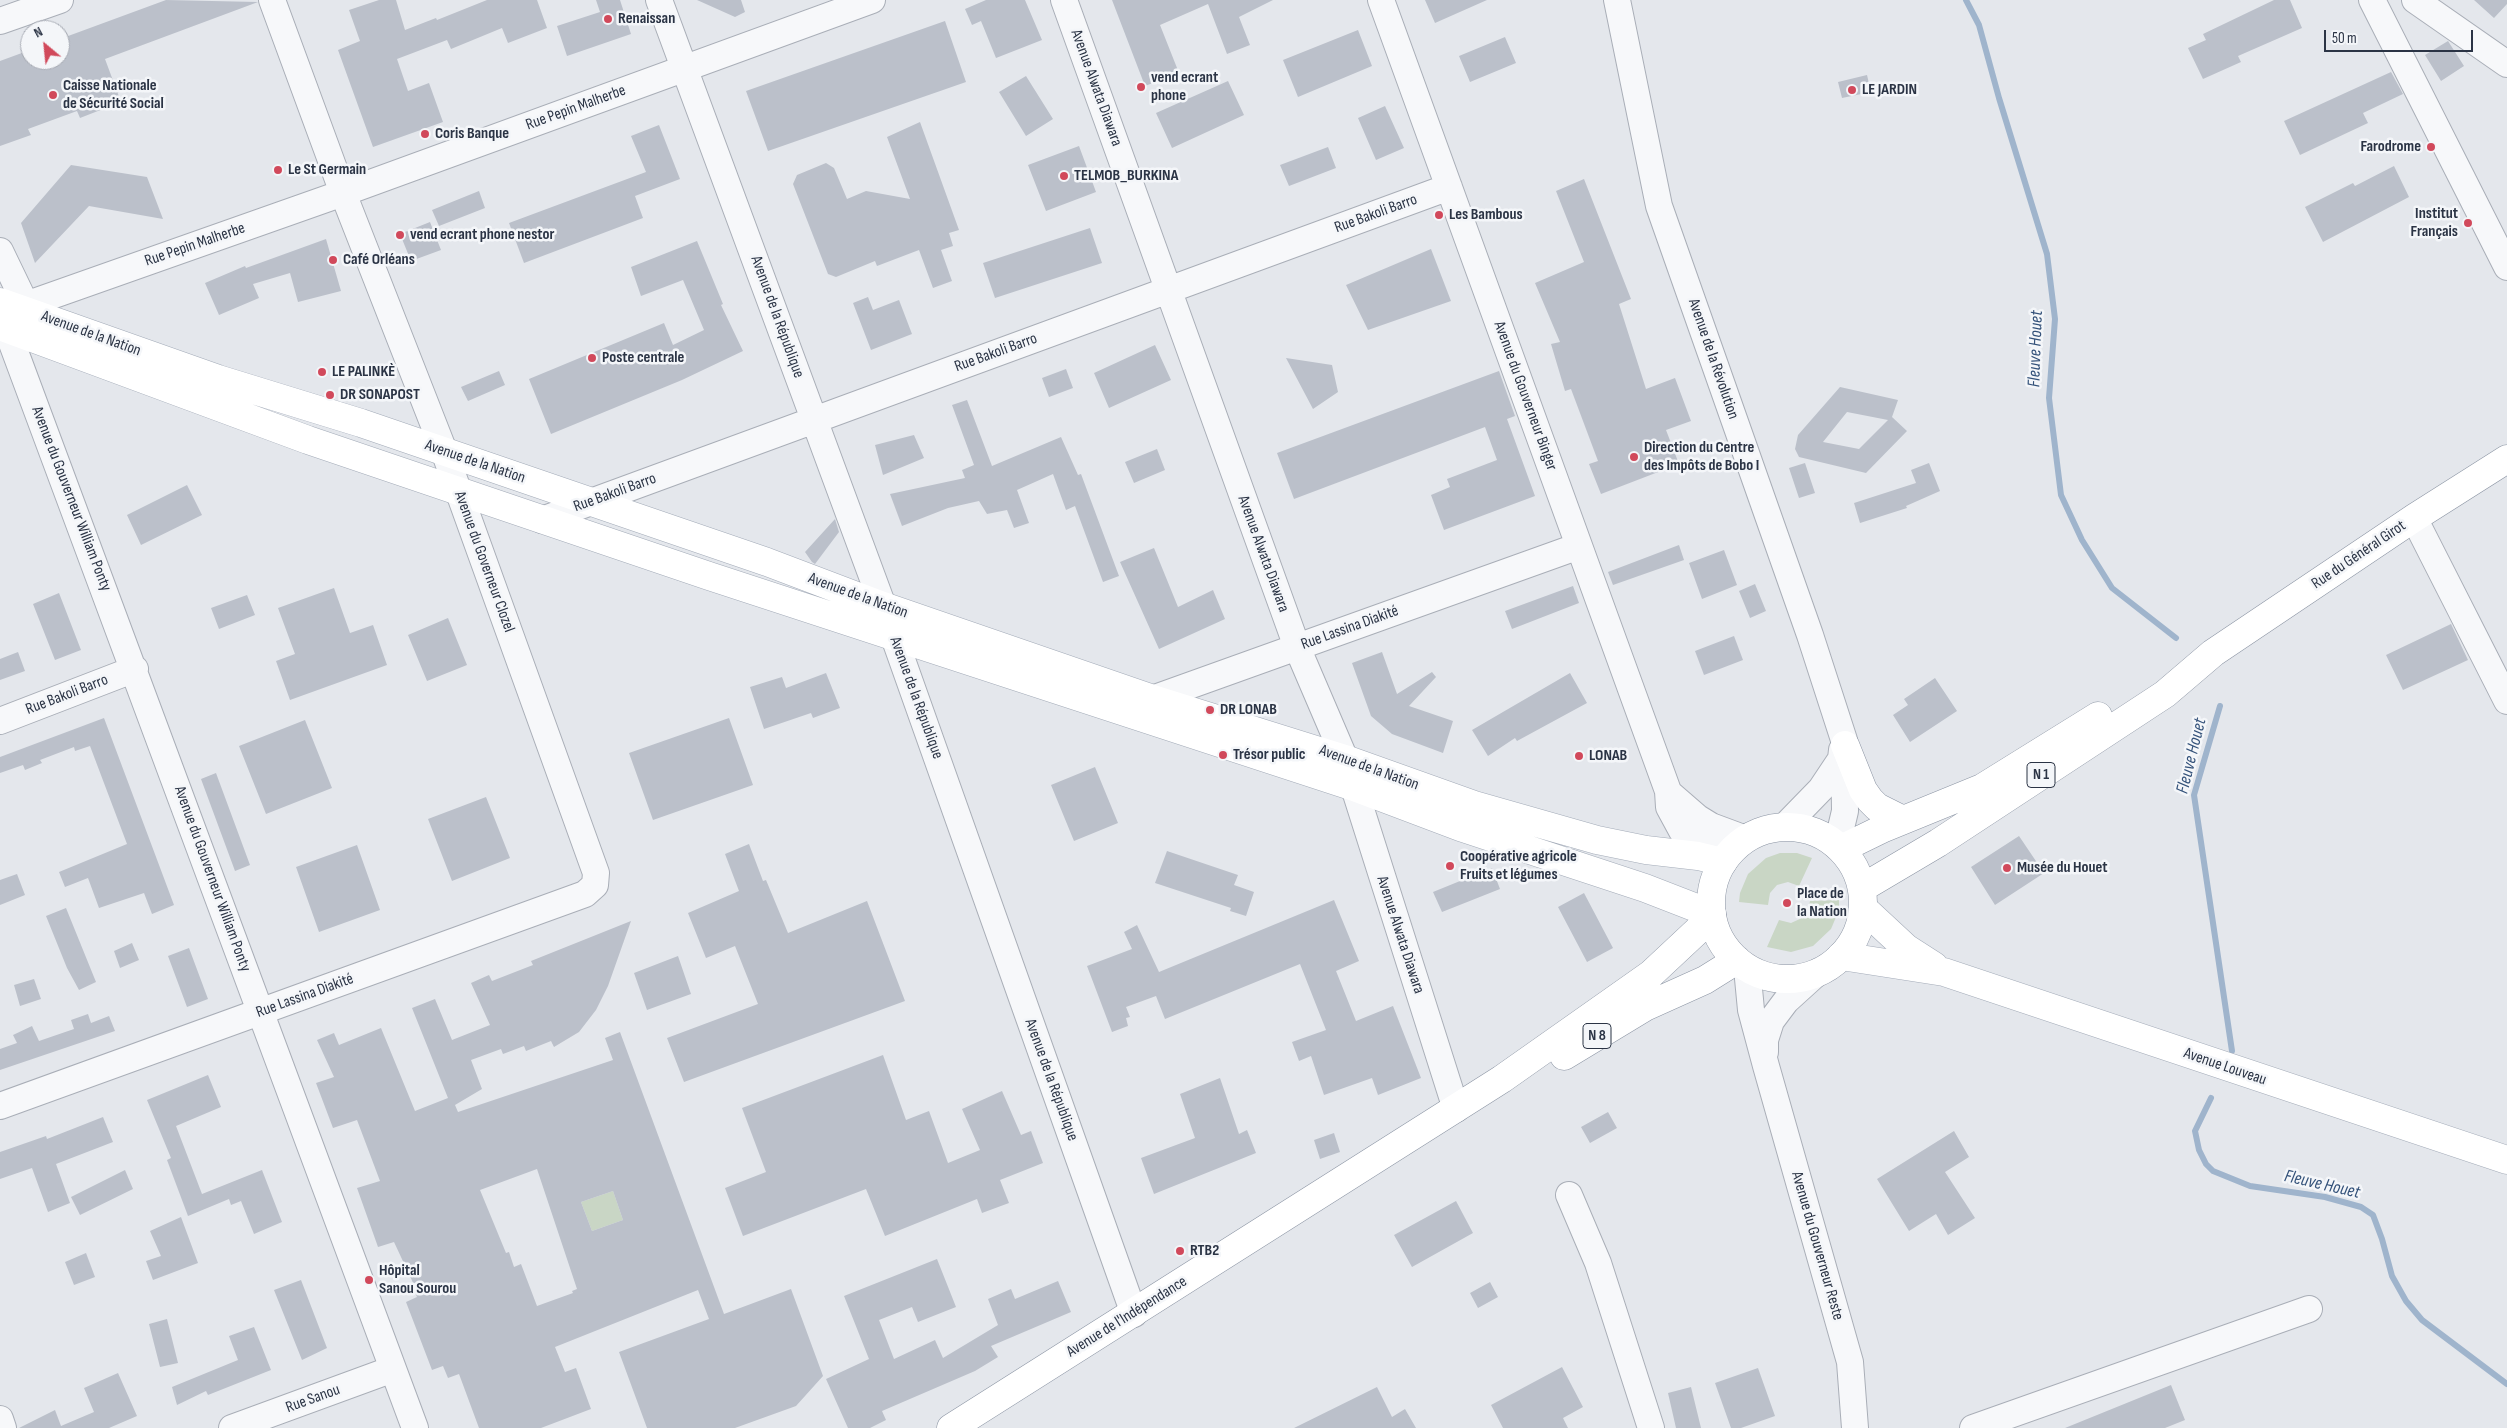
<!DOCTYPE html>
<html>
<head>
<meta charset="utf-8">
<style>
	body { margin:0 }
	#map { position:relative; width:2507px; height:1428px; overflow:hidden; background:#e4e7ec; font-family:"Sofia Sans Condensed",sans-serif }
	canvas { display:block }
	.north { position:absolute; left:20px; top:20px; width:50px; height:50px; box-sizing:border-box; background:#f4f6f9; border:1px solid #a4a8b1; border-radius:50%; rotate:332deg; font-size:14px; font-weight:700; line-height:20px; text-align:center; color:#2b3445 }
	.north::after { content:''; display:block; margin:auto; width:18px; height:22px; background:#d1495b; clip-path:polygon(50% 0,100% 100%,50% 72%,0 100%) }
	.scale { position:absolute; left:2324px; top:30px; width:149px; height:22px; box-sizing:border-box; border:2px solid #2b3445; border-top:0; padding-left:6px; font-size:15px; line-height:18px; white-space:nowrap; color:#2b3445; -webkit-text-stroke:4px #f4f6f9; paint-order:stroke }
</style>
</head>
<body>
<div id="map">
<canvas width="2507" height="1428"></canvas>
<div class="north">N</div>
<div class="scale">50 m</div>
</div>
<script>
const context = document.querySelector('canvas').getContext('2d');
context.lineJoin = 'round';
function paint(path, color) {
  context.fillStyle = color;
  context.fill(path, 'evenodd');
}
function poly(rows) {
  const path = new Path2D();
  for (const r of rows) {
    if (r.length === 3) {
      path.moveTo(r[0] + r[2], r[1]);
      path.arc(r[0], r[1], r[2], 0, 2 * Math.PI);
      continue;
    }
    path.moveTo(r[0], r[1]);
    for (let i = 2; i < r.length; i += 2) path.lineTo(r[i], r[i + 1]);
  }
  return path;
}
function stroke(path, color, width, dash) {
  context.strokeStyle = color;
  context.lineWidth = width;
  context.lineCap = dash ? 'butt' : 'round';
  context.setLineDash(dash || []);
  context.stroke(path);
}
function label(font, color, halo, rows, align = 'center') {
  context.font = font + ' "Sofia Sans Condensed",sans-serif';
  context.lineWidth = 5;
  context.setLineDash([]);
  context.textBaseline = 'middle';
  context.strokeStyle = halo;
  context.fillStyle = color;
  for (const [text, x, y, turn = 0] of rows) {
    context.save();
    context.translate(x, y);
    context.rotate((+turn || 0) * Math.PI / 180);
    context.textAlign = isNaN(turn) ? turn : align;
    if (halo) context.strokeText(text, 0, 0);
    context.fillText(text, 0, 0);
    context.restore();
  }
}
const green = poly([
	[1780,853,1797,853,1812,858,1799,886,1788,882,1777,885,1770,893,1768,905,1739,902,1740,893,1748,874,1766,858],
	[1839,900,1839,910,1831,929,1813,946,1791,952,1767,947,1779,920,1791,923,1802,918,1808,910,1810,901],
	[613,1191,623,1220,592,1231,581,1202]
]);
const stream = poly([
	[1966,0,1979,25,1999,98,2047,254,2055,319,2049,398,2061,495,2082,540,2112,588,2176,638],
	[2220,706,2194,795,2232,1051],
	[2211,1098,2195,1131,2199,1150,2206,1164,2213,1171,2250,1186,2325,1197,2361,1207,2373,1215,2382,1239,2392,1276,2406,1301,2422,1320,2507,1384]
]);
const building = poly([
	[166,0,258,2,105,59,121,102,80,118,77,111,28,129,31,135,0,146,0,61,30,50,30,60,60,60,60,39],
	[379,0,396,0,405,30,436,18,437,20,487,0,537,0,547,28,508,43,502,28,451,49,447,40,397,59,408,91,429,83,443,122,373,147,338,50,360,41,349,10],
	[596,0,620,0,631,34,567,56,557,26,600,12],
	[697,0,741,0,745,12,735,17],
	[986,0,1025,0,1042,40,996,58,981,21,972,25,965,9],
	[1112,0,1273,0,1239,17,1250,45,1227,54,1208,4,1160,25,1179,73,1145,86],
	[1425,0,1487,0,1435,23],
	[2274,0,2290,0,2302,28,2238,56,2241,62,2203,79,2188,48,2206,40,2203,34],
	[2474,0,2507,0,2507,4,2494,18],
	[945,21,966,82,768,151,746,91],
	[1358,30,1372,66,1298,97,1283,60],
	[1505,37,1516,63,1470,82,1459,56],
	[2448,41,2464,66,2441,81,2425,55],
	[2391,72,2403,94,2363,113,2368,123,2300,155,2284,121],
	[1867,75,1871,92,1842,98,1838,82],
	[1026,76,1053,119,1026,136,999,92],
	[1228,81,1244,115,1172,148,1156,113],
	[1385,106,1404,148,1376,160,1358,118],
	[920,122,959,230,949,233,953,246,941,250,952,281,933,288,919,250,877,266,875,261,836,277,828,274,793,184,797,175,826,163,834,168,847,199,866,191,910,199,887,137],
	[659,125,680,179,635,196,643,218,524,263,509,223,646,172,631,136],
	[1079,146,1096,192,1046,211,1028,165],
	[1328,147,1336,168,1289,186,1280,165],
	[71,165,147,177,163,219,89,206,35,263,21,223],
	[2394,166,2409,197,2323,242,2305,207,2353,183,2355,186],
	[1584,179,1631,299,1619,304,1646,389,1675,378,1691,421,1666,430,1679,464,1601,494,1589,464,1598,461,1571,389,1565,391,1551,344,1560,342,1535,283,1584,262,1556,191],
	[479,191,485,208,439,226,432,210],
	[430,222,441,250,411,261,400,234],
	[1090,228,1102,263,995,298,983,263],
	[326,239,341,291,298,302,290,273,253,284,259,298,219,315,205,283,245,266,246,268],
	[697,241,723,304,721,305,743,351,682,380,551,434,529,379,664,323,673,345,704,330,683,280,641,296,631,267],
	[1431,249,1451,301,1368,330,1346,285],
	[868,297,873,310,899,300,912,334,871,350,853,303],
	[1155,345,1171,380,1109,408,1094,373],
	[1286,358,1332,365,1338,392,1313,409],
	[1066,369,1073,388,1049,397,1042,378],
	[499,371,505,385,468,401,461,387],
	[1499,371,1515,416,1507,419,1535,496,1444,530,1431,495,1450,487,1447,479,1497,460,1485,427,1294,499,1277,453],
	[1840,387,1898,400,1892,417,1907,431,1866,473,1799,457,1795,449,1798,435],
	[1847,412,1888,420,1859,449,1823,442],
	[967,400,992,466,1061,437,1078,475,1081,474,1119,576,1103,582,1075,506,1066,510,1053,474,1017,490,1029,523,1014,528,1007,510,987,514,979,501,948,508,902,526,890,494,965,478,962,470,974,465,952,405],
	[914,435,924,458,883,475,875,445],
	[1157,449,1165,470,1134,483,1125,462],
	[1805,463,1815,493,1799,498,1789,468],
	[1929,463,1940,491,1906,506,1907,508,1860,523,1854,503,1916,483,1911,470],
	[187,485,202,515,141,545,127,515],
	[835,519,839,532,815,564,812,562,805,552],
	[1679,545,1684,560,1613,585,1608,572],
	[1154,548,1178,607,1213,590,1225,619,1159,649,1120,562],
	[1724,550,1737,585,1702,599,1689,563],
	[1755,584,1766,611,1750,618,1739,591],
	[1573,586,1579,603,1512,629,1505,611],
	[334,588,350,633,373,625,387,665,290,700,276,661,295,654,278,608],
	[59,593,81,650,55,660,33,604],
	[247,595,255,615,219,629,211,608],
	[448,618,467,665,427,681,408,635],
	[2451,624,2468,660,2403,690,2386,655],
	[1734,636,1743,660,1704,675,1695,651],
	[18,652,25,671,0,680,0,659],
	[1382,652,1397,694,1432,672,1436,677,1409,706,1453,721,1443,753,1392,734,1371,716,1352,663],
	[826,673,840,708,813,718,811,713,764,729,750,687,782,677,786,688],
	[1570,673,1587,703,1517,741,1515,738,1488,756,1472,730],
	[1935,678,1957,711,1910,742,1893,715,1908,705,1904,699],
	[104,718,174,905,152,914,144,893,99,908,88,878,65,887,59,872,127,844,90,746,75,751,74,747,40,760,42,763,25,770,23,765,0,773,0,757],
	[729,718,753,785,653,820,629,753],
	[305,720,332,788,266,814,239,746],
	[1095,767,1118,823,1074,841,1051,785],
	[216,773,250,865,235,871,201,779],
	[486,797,510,858,452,881,428,819],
	[2019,836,2044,873,1995,905,1971,867],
	[749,844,763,881,766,880,788,933,867,901,905,1001,684,1082,667,1038,758,1004,735,946,706,958,688,913,739,891,725,854],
	[357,845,380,910,319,932,296,867],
	[1167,851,1238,875,1234,885,1254,892,1246,916,1230,911,1231,908,1155,883],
	[1492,868,1500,889,1442,912,1433,892],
	[17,874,25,895,0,905,0,880],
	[1584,893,1613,948,1587,962,1558,907],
	[1334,900,1359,961,1336,971,1356,1021,1393,1006,1421,1078,1378,1095,1372,1078,1324,1095,1311,1056,1299,1061,1292,1042,1326,1030,1300,964,1165,1019,1156,996,1126,1007,1130,1017,1126,1018,1128,1026,1112,1032,1087,966,1132,949,1124,932,1137,925,1159,972],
	[66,908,96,982,79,990,67,968,46,916],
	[631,921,608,986,596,1010,579,1032,554,1047,551,1041,526,1051,524,1046,503,1054,501,1049,471,1060,482,1089,455,1105,458,1112,613,1060,605,1038,620,1032,724,1314,791,1289,823,1376,796,1406,735,1428,647,1428,619,1352,709,1319,698,1290,555,1347,565,1372,576,1368,591,1409,541,1428,479,1428,459,1374,448,1378,443,1366,432,1370,406,1302,417,1297,413,1288,415,1287,394,1242,378,1247,357,1188,380,1181,357,1120,333,1128,316,1083,334,1077,317,1040,334,1033,339,1045,381,1028,415,1111,448,1098,412,1008,435,999,452,1040,490,1025,471,983,489,975,492,981,533,965,531,961],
	[537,1169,577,1289,572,1291,573,1293,537,1306,521,1264,514,1267,509,1252,506,1253,480,1190],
	[613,1191,623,1220,592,1231,581,1202],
	[132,943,139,960,120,968,114,951],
	[189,948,208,999,187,1007,168,956],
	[678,956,691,994,647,1010,634,973],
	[34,979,41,999,20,1006,14,985],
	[88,1014,91,1023,109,1016,115,1031,0,1070,0,1049,17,1043,13,1035,32,1026,39,1041,74,1029,71,1020],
	[883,1055,906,1120,929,1111,948,1163,980,1150,962,1109,1002,1091,1021,1135,1031,1131,1043,1163,1000,1180,1009,1203,982,1213,977,1199,885,1236,866,1189,743,1236,725,1188,766,1172,742,1108],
	[208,1075,221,1107,176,1126,202,1194,262,1170,282,1222,254,1234,241,1201,231,1205,229,1199,188,1216,167,1160,171,1158,147,1100],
	[1220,1078,1239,1134,1247,1130,1256,1153,1154,1194,1141,1158,1195,1138,1180,1094],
	[1608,1112,1617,1128,1590,1143,1581,1127],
	[103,1117,113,1142,56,1164,70,1203,48,1212,32,1168,0,1179,0,1152,46,1136,47,1139],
	[1954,1131,1969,1157,1945,1172,1975,1218,1948,1235,1936,1214,1909,1231,1877,1179],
	[1334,1133,1340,1152,1320,1159,1314,1140],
	[125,1170,133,1189,80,1215,71,1197],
	[1456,1201,1473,1233,1412,1267,1394,1235],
	[181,1217,198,1263,153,1280,146,1261,161,1256,150,1231],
	[86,1253,95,1277,74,1285,65,1262],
	[937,1259,956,1307,918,1322,912,1307,879,1320,894,1359,935,1340,943,1358,998,1325,988,1299,1011,1289,1015,1299,1058,1281,1071,1312,991,1346,998,1357,975,1371,882,1411,886,1420,870,1428,848,1428,826,1379,869,1359,844,1296],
	[301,1280,327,1348,302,1360,274,1290],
	[1490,1282,1498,1297,1478,1308,1470,1293],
	[167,1319,178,1363,160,1367,149,1324],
	[254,1327,271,1370,208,1395,206,1391,177,1405,172,1387,238,1360,229,1336],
	[1562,1367,1583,1407,1563,1418,1568,1428,1503,1428,1491,1405],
	[1758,1368,1775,1416,1741,1428,1731,1428,1715,1383],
	[118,1373,137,1416,109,1428,19,1428,55,1410,61,1426,94,1412,84,1388],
	[2171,1385,2185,1420,2165,1428,2065,1428],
	[1377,1387,1392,1417,1405,1409,1416,1428,1294,1428],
	[1691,1387,1701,1428,1676,1428,1668,1393]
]);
const minor = poly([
	[659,0,883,606,1134,1314],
	[1064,0,1297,647,1345,759,1456,1109],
	[1381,0,1668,791,1669,807,1682,831,1696,842,1726,856],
	[1617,0,1659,206,1810,635,1844,740,1845,811,1837,845],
	[2372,0,2507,267],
	[2415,0,2507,64],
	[0,21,60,0],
	[0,251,26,305],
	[7,315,17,308,343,193,872,0],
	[7,330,415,1428],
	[2414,518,2507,701],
	[542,520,1449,187],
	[1141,703,1579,546],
	[0,721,135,669],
	[1668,792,1698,818,1711,826,1746,839],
	[1785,826,1821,789,1841,759,1842,750],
	[1747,968,1751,1010,1766,1066,1850,1362,1855,1428],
	[1765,1052,1765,1040,1771,1021,1786,1001,1818,972],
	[0,1106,585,894,595,885,596,873,444,451,343,193,272,0],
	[1569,1195,1598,1263,1651,1428],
	[0,1419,3,1428],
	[232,1428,393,1369],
	[1973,1428,2309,1309]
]);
const major = poly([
	[0,302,218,379,361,423,767,562,883,606,1153,699,1345,759,1474,805,1597,840,1646,850,1698,856,1723,862],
	[0,326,308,440,709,576,1354,787,1460,827,1645,888,1712,914],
	[1864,909,1906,948,1934,966],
	[1841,956,1944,972,2507,1160]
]);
const highway = poly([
	[1845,745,1863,790,1870,800,1877,807,1903,820],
	[1787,903,76],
	[1841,849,1884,828,1982,788,2098,716],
	[1862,888,1938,843,2165,694,2213,653,2414,518,2507,459],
	[1564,1056,1645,1007,1705,980,1737,960],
	[951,1428,1502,1079,1651,974,1697,931,1712,919]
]);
const markers = [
	[608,19,5,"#d1495b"],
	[1141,87,5,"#d1495b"],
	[1852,90,5,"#d1495b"],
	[53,95,5,"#d1495b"],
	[425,134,5,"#d1495b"],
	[2431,147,5,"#d1495b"],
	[278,170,5,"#d1495b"],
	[1064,176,5,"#d1495b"],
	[1439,215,5,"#d1495b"],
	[2468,223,5,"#d1495b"],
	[400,235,5,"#d1495b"],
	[333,260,5,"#d1495b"],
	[592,358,5,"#d1495b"],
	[322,372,5,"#d1495b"],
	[330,395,5,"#d1495b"],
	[1634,457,5,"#d1495b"],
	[1210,710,5,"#d1495b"],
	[1223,755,5,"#d1495b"],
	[1579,756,5,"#d1495b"],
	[1450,866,5,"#d1495b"],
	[2007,868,5,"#d1495b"],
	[1787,903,5,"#d1495b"],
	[1180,1251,5,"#d1495b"],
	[369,1280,5,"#d1495b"]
];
const shields = [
	[2041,775,28],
	[1597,1036,28]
];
const shieldNames = [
	["N 1",2041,775],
	["N 8",1597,1036]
];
const poiNames = [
	["Renaissan",618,19],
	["vend ecrant",1151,78],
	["phone",1151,96],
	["Caisse Nationale",63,86],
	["de Sécurité Social",63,104],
	["LE JARDIN",1862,90],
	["Coris Banque",435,134],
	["Farodrome",2421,147,"right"],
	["Le St Germain",288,170],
	["TELMOB_BURKINA",1074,176],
	["Institut",2458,214,"right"],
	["Français",2458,232,"right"],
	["Les Bambous",1449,215],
	["vend ecrant phone nestor",410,235],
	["Café Orléans",343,260],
	["Poste centrale",602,358],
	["LE PALINKÈ",332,372],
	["DR SONAPOST",340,395],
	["Direction du Centre",1644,448],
	["des Impôts de Bobo I",1644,466],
	["DR LONAB",1220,710],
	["Trésor public",1233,755],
	["LONAB",1589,756],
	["Coopérative agricole",1460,857],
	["Fruits et légumes",1460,875],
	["Musée du Houet",2017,868],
	["Place de",1797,894],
	["la Nation",1797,912],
	["RTB2",1190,1251],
	["Hôpital",379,1271],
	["Sanou Sourou",379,1289]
];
const streetNames = [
	["Avenue Alwata Diawara",1096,88,70],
	["Rue Pepin Malherbe",576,108,-20],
	["Rue Bakoli Barro",1376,214,-20],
	["Rue Pepin Malherbe",195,245,-19],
	["Avenue de la République",777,317,70],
	["Avenue de la Nation",91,334,20],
	["Rue Bakoli Barro",996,353,-20],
	["Avenue de la Révolution",1713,359,71],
	["Avenue du Gouverneur Binger",1525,396,70],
	["Avenue de la Nation",475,462,19],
	["Rue Bakoli Barro",615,493,-20],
	["Avenue du Gouverneur William Ponty",71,499,69],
	["Avenue Alwata Diawara",1263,554,70],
	["Rue du Général Girot",2359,555,-34],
	["Avenue du Governeur Clozel",484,562,70],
	["Avenue de la Nation",858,596,20],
	["Rue Lassina Diakité",1350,628,-20],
	["Rue Bakoli Barro",67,695,-21],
	["Avenue de la République",916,698,70],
	["Avenue de la Nation",1369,768,20],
	["Avenue du Gouverneur William Ponty",212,879,70],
	["Avenue Alwata Diawara",1400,935,72],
	["Rue Lassina Diakité",305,996,-20],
	["Avenue Louveau",2225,1067,19],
	["Avenue de la République",1051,1080,70],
	["Avenue du Gouverneur Reste",1817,1246,74],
	["Avenue de l'Indépendance",1127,1317,-32],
	["Rue Sanou",313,1399,-20]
];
const waterNames = [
	["Fleuve Houet",2036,349,-88],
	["Fleuve Houet",2192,756,-76],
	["Fleuve Houet",2322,1185,13]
];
paint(green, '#c9d6c5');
stroke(stream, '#9fb4cc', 6);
paint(building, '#bbc0ca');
stroke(minor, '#a9aeb7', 28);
stroke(major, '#a3abb8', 29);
stroke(highway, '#8b94a3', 29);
stroke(minor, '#f7f8fa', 26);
stroke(major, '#fff', 28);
stroke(highway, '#fff', 28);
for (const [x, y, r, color] of markers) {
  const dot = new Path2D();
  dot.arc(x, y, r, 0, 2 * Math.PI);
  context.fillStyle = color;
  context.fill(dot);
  stroke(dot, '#f4f6f9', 2);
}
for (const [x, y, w] of shields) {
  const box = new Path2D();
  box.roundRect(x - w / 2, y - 12.5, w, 25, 4);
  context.fillStyle = '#f4f6f9';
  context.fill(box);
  stroke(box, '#2b3445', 1);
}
label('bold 15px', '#2b3445', null, shieldNames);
label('bold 16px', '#2b3445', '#f4f6f9', poiNames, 'left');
label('16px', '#2b3445', '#f4f6f9', streetNames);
label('italic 18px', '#34527a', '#f4f6f9', waterNames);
</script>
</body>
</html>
